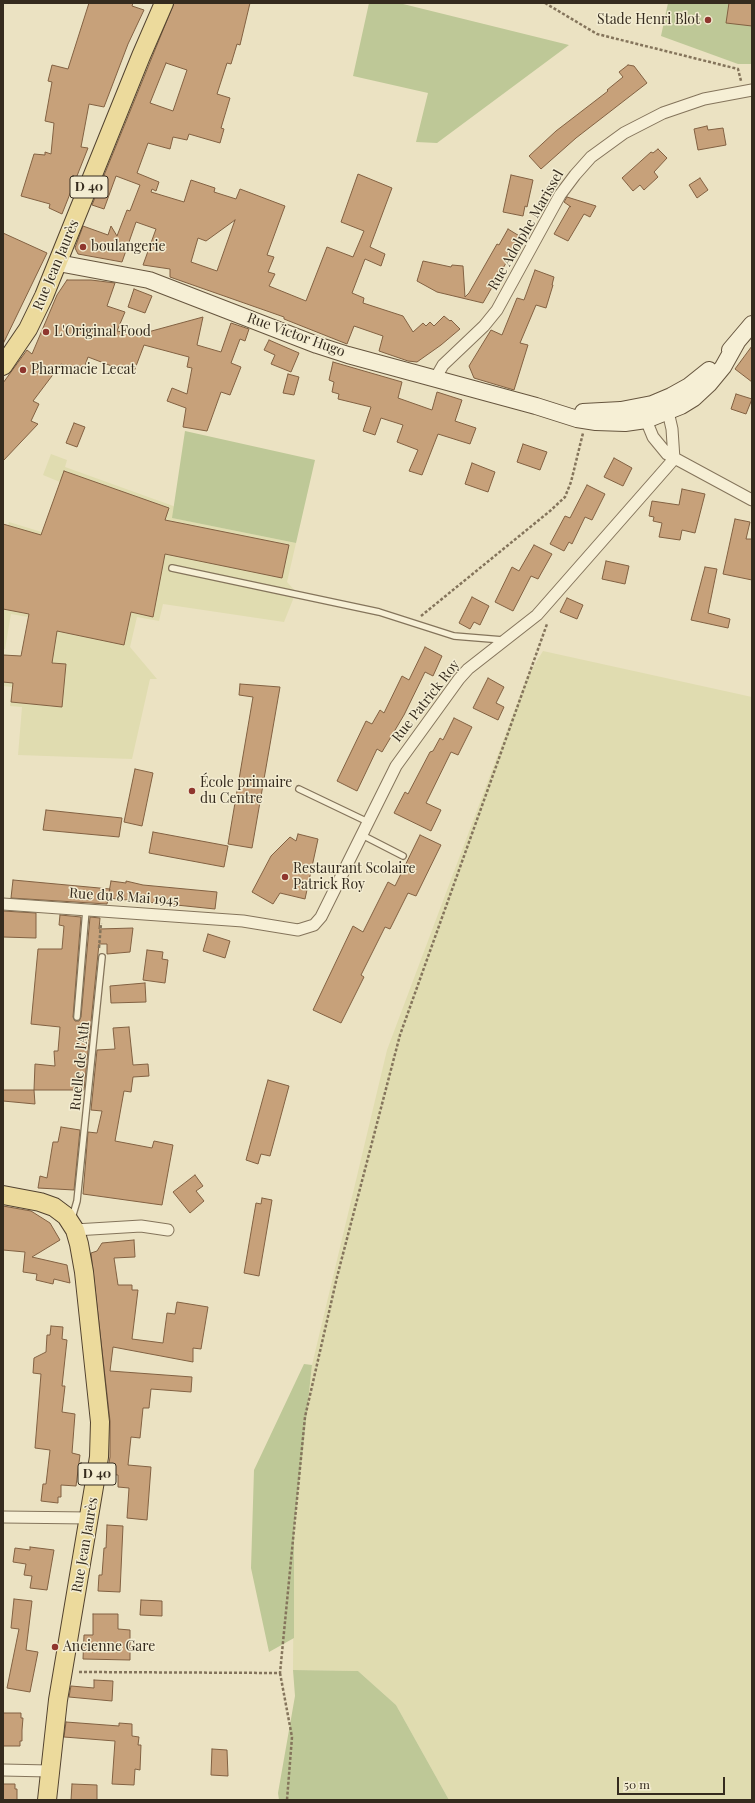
<!DOCTYPE html>
<html>
<head>
<meta charset="utf-8">
<style>
	body { margin:0 }
	#map { position:relative; width:755px; height:1803px; overflow:hidden; background:#ebe2c2; font-family:"Playfair Display",serif }
	canvas { display:block }
	.frame { position:absolute; inset:0; border:4px solid #352b1e; pointer-events:none }
	.scale { position:absolute; left:617px; top:1777px; width:108px; height:18px; box-sizing:border-box; border:2px solid #352b1e; border-top:0; padding-left:5px; font-size:12px; line-height:14px; white-space:nowrap; color:#352b1e; -webkit-text-stroke:3px #f3ecd1; paint-order:stroke }
</style>
</head>
<body>
<div id="map">
<canvas width="755" height="1803"></canvas>
<div class="frame"></div>
<div class="scale">50 m</div>
</div>
<script>
const context = document.querySelector('canvas').getContext('2d');
context.lineJoin = 'round';
function paint(path, color) {
  context.fillStyle = color;
  context.fill(path, 'evenodd');
}
function poly(rows) {
  const path = new Path2D();
  for (const r of rows) {
    path.moveTo(r[0], r[1]);
    for (let i = 2; i < r.length; i += 2) path.lineTo(r[i], r[i + 1]);
  }
  return path;
}
function stroke(path, color, width, dash) {
  context.strokeStyle = color;
  context.lineWidth = width;
  context.lineCap = dash ? 'butt' : 'round';
  context.setLineDash(dash || []);
  context.stroke(path);
}
function label(font, color, halo, rows, align = 'center') {
  context.font = font + ' "Playfair Display",serif';
  context.lineWidth = 3;
  context.setLineDash([]);
  context.textBaseline = 'middle';
  context.strokeStyle = halo;
  context.fillStyle = color;
  for (const [text, x, y, turn = 0] of rows) {
    context.save();
    context.translate(x, y);
    context.rotate((+turn || 0) * Math.PI / 180);
    context.textAlign = isNaN(turn) ? turn : align;
    if (halo) context.strokeText(text, 0, 0);
    context.fillText(text, 0, 0);
    context.restore();
  }
}
const farmland = poly([
	[51,454,67,460,65,467,176,507,173,518,296,543,287,582,296,592,284,622,163,604,159,621,137,617,130,647,157,679,150,679,132,759,18,755,22,707,10,706,12,687,3,686,3,654,25,657,28,617,11,614,5,649,3,649,3,543,9,522,74,542,76,536,45,524,60,482,43,475],
	[543,651,752,697,752,1800,449,1800,396,1705,358,1671,293,1670,294,1531,312,1365,387,1050,527,677]
]);
const green = poly([
	[369,3,399,3,569,45,437,143,416,142,428,93,353,76],
	[668,3,752,3,752,64,738,64,661,36],
	[185,431,315,460,296,543,172,518],
	[304,1364,312,1365,294,1530,294,1638,269,1652,251,1568,254,1470],
	[293,1670,358,1671,396,1705,449,1800,279,1800,278,1793,295,1696]
]);
const building = poly([
	[89,3,133,3,132,6,144,10,128,44,104,107,89,104,81,147,88,148,62,214,49,208,50,204,21,196,34,154,45,155,45,152,51,154,54,123,45,121,52,82,48,81,52,65,68,69,89,3],
	[174,3,250,3,240,45,237,44,231,64,227,63,217,94,230,98,221,128,224,129,220,143,189,134,187,140,173,137,170,149,148,143,137,173,159,182,156,191,152,189,151,192,184,202,191,180,215,188,214,192,236,199,240,189,285,206,267,255,274,257,268,272,275,274,269,286,306,301,327,247,353,257,364,231,341,222,358,174,392,188,370,247,385,254,381,266,365,259,352,293,364,298,363,303,403,316,413,332,423,323,426,326,430,322,434,326,444,316,450,321,451,320,460,329,441,345,417,362,408,361,379,351,383,336,354,326,347,344,284,319,284,317,170,277,170,269,143,265,156,229,136,222,122,262,78,254,75,248,83,226,108,235,111,226,117,236,127,210,130,211,140,185,116,176,104,209,92,205,174,3],
	[166,63,187,70,173,111,150,103,166,63],
	[235,220,217,271,191,262,198,238,206,241,235,220],
	[729,3,752,3,752,26,726,23,729,3],
	[628,65,634,66,647,83,576,138,541,169,529,156,556,131,608,91,607,90,623,77,619,72,628,65],
	[707,126,708,130,723,128,726,145,698,150,694,129,707,126],
	[658,149,667,158,654,172,658,177,644,190,640,185,633,191,622,178,651,152,653,153,658,149],
	[511,175,533,180,527,207,525,206,523,216,503,212,511,175],
	[700,178,708,190,697,198,689,185,700,178],
	[567,197,596,206,590,217,584,214,568,241,554,234,570,206,571,207,564,202,567,197],
	[508,229,521,237,483,303,437,292,417,281,423,261,451,267,452,265,463,266,465,297,469,293,497,244,499,245,508,229],
	[3,233,47,253,3,344,3,233],
	[535,270,554,277,552,285,553,285,546,308,536,305,520,343,528,345,514,390,474,378,469,366,491,330,502,335,517,298,524,300,535,270],
	[67,280,91,280,115,283,107,306,125,312,117,331,137,335,203,317,197,345,221,352,231,323,249,329,245,341,240,339,231,363,241,367,230,395,221,392,207,431,183,427,186,408,167,401,172,388,187,394,192,368,187,367,189,357,144,345,133,374,88,357,84,368,80,367,79,371,61,364,33,401,39,404,31,421,38,424,3,461,3,383,27,350,32,354,57,295,67,280],
	[134,289,152,296,145,313,128,307,134,289],
	[269,340,299,353,291,372,271,364,275,355,264,350,269,340],
	[752,346,752,382,735,369,752,346],
	[333,362,402,382,398,398,432,410,437,392,462,400,455,421,476,428,470,444,438,434,422,475,409,471,418,450,397,442,403,425,381,418,375,435,363,431,371,407,338,399,339,394,332,392,334,382,329,380,333,362],
	[288,374,299,377,294,395,283,393,288,374],
	[736,394,752,399,746,414,731,409,736,394],
	[74,423,85,427,77,447,66,443,74,423],
	[523,444,547,452,540,470,517,462,523,444],
	[614,458,632,468,623,486,604,477,614,458],
	[472,463,495,472,488,492,465,484,472,463],
	[64,471,169,508,165,520,289,545,282,578,165,554,153,617,131,612,124,645,57,631,52,663,66,664,62,707,11,702,13,683,3,682,3,655,21,656,29,614,3,609,3,524,41,535,64,471],
	[587,485,605,494,592,520,585,517,572,544,569,542,564,551,550,544,565,516,570,518,587,485],
	[682,489,705,494,695,533,682,530,680,540,659,537,662,523,653,521,654,517,649,516,652,501,679,505,682,489],
	[735,519,750,522,746,539,752,539,752,580,723,574,735,519],
	[534,545,552,554,538,579,531,576,513,611,495,602,512,567,519,571,534,545],
	[606,561,629,566,625,584,602,579,606,561],
	[705,567,717,569,708,613,730,619,728,628,691,620,705,567],
	[472,597,489,606,480,625,474,622,470,629,459,623,472,597],
	[567,598,583,605,577,619,560,612,567,598],
	[425,647,442,656,433,676,425,672,404,715,382,752,377,749,357,791,337,781,366,721,372,724,380,710,384,713,402,676,409,680,425,647],
	[488,678,504,687,496,703,504,707,498,720,473,708,488,678],
	[240,684,280,687,252,848,228,844,253,697,239,695,240,684],
	[454,718,472,727,458,755,451,752,426,803,441,810,431,831,394,813,405,792,408,794,430,752,433,751,440,738,443,740,454,718],
	[135,769,153,773,142,826,124,822,135,769],
	[46,810,122,818,119,837,43,830,46,810],
	[153,832,228,846,224,867,149,853,153,832],
	[298,834,318,839,305,899,280,893,273,904,252,892,271,856,290,837,296,841,298,834],
	[420,835,441,845,416,896,408,893,390,929,385,927,361,975,364,977,341,1023,313,1010,353,926,363,932,388,882,395,886,420,835],
	[13,880,110,889,107,904,11,898,13,880],
	[111,881,126,883,126,881,143,885,217,892,215,909,108,898,111,881],
	[3,911,36,913,36,938,3,937,3,911],
	[60,915,81,917,73,1017,75,1021,79,1021,81,1017,90,917,100,918,99,929,133,928,130,952,107,954,107,944,99,944,84,1090,34,1090,35,1104,3,1101,3,1090,34,1090,35,1064,55,1066,54,1051,58,1051,60,1027,31,1024,38,949,62,949,64,926,59,925,60,915],
	[208,934,230,941,225,958,203,951,208,934],
	[147,950,163,952,162,959,168,960,165,983,143,980,147,950],
	[145,983,146,1002,111,1003,110,986,145,983],
	[129,1027,133,1065,148,1064,149,1076,133,1077,131,1092,124,1091,115,1141,152,1148,154,1141,173,1145,162,1205,83,1194,88,1132,97,1133,102,1111,91,1110,97,1050,115,1049,113,1028,129,1027],
	[268,1080,289,1086,270,1156,261,1154,258,1164,246,1160,268,1080],
	[61,1127,80,1130,74,1190,38,1188,40,1176,47,1178,53,1142,58,1142,61,1127],
	[195,1175,203,1186,196,1191,204,1201,190,1213,173,1192,195,1175],
	[262,1198,272,1200,259,1276,244,1273,256,1203,261,1204,262,1198],
	[3,1206,31,1211,50,1223,60,1240,32,1257,67,1265,70,1283,54,1279,53,1284,36,1280,37,1274,23,1272,25,1252,3,1250,3,1206],
	[134,1240,135,1257,114,1258,118,1285,132,1285,132,1290,138,1290,132,1339,163,1343,167,1313,175,1314,177,1302,208,1307,201,1349,193,1348,193,1362,113,1347,110,1371,192,1377,191,1392,151,1389,149,1408,143,1408,140,1438,131,1437,128,1465,151,1467,147,1520,127,1518,129,1488,118,1487,118,1475,107,1474,110,1457,110,1421,91,1253,97,1251,102,1243,134,1240],
	[51,1326,63,1327,62,1339,67,1340,62,1386,65,1386,62,1412,75,1414,72,1453,80,1455,76,1486,61,1485,61,1497,58,1497,58,1503,41,1501,43,1484,46,1484,50,1450,35,1448,41,1374,33,1373,34,1358,46,1352,47,1335,50,1335,51,1326],
	[107,1525,123,1526,120,1592,98,1591,99,1575,102,1575,104,1548,106,1548,107,1525],
	[30,1547,54,1550,47,1590,30,1588,32,1576,24,1575,26,1564,13,1562,15,1548,30,1550,30,1547],
	[14,1599,32,1601,26,1650,38,1652,30,1692,7,1688,19,1629,11,1628,14,1599],
	[141,1600,162,1601,162,1616,140,1615,141,1600],
	[93,1614,118,1614,118,1629,130,1630,130,1660,83,1659,84,1635,93,1635,93,1614],
	[94,1680,113,1681,112,1701,69,1697,71,1686,94,1688,94,1680],
	[3,1713,21,1713,21,1718,23,1718,22,1730,22,1741,20,1741,20,1746,3,1746,3,1713],
	[66,1722,119,1726,119,1723,132,1724,132,1736,139,1737,138,1745,141,1745,140,1770,135,1769,134,1785,112,1784,115,1741,64,1737,66,1722],
	[212,1749,227,1750,228,1776,211,1775,212,1749],
	[3,1784,15,1784,15,1789,17,1789,17,1800,3,1800,3,1784],
	[72,1784,97,1785,97,1800,71,1800,72,1784]
]);
const path = poly([
	[545,3,597,34,738,69,741,81],
	[421,616,550,511,565,497,571,482,583,433],
	[99,948,101,923],
	[79,1672,280,1673,305,1417,337,1277,400,1035,547,624],
	[280,1673,292,1737,287,1800]
]);
const lane = poly([
	[172,568,379,612,454,636,503,640],
	[299,789,368,822],
	[362,835,403,856],
	[77,1017,86,910],
	[72,1218,77,1201,102,957]
]);
const street = poly([
	[435,379,443,365,484,326,497,310,560,195,575,175,591,157,624,133,663,113,704,99,752,90],
	[663,408,669,416,672,429,674,459],
	[646,413,646,420,653,437,667,454,752,500],
	[3,904,243,921,298,930,314,925,321,917,396,766,459,679,468,669,537,615,674,459],
	[75,1230,141,1226,168,1230],
	[3,1517,89,1518],
	[3,1770,49,1771]
]);
const secondary = poly([
	[58,263,149,280,317,345,348,355,536,406,577,419,596,422,625,423,646,420,681,406,694,398,709,384,723,367,737,342],
	[730,350,752,324],
	[583,412,621,410,652,404,671,396,689,386,709,370]
]);
const primary = poly([
	[3,366,28,329,44,296,141,56,164,3],
	[3,1195,40,1202,54,1207,66,1216,75,1230,79,1244,84,1272,100,1422,99,1457,58,1700,47,1800]
]);
const markers = [
	[708,20,4,"#8f362e"],
	[83,247,4,"#8f362e"],
	[46,332,4,"#8f362e"],
	[23,370,4,"#8f362e"],
	[192,791,4,"#8f362e"],
	[285,877,4,"#8f362e"],
	[55,1647,4,"#8f362e"]
];
const shields = [
	[89,187,38],
	[97,1474,38]
];
const shieldNames = [
	["D 40",89,187],
	["D 40",97,1474]
];
const poiNames = [
	["Stade Henri Blot",700,20,"right"],
	["boulangerie",91,247],
	["L'Original Food",54,332],
	["Pharmacie Lecat",31,370],
	["École primaire",200,783],
	["du Centre",200,799],
	["Restaurant Scolaire",293,869],
	["Patrick Roy",293,885],
	["Ancienne Gare",63,1647]
];
const streetNames = [
	["Rue Adolphe Marissel",526,230,-60],
	["Rue Jean Jaurès",56,265,-67],
	["Rue Victor Hugo",296,335,20],
	["Rue Patrick Roy",426,701,-52],
	["Rue du 8 Mai 1945",124,897,4],
	["Ruelle de l'Ath",80,1066,-84],
	["Rue Jean Jaurès",85,1545,-80]
];
paint(farmland, '#e0dcb0');
paint(green, '#bec897');
paint(building, '#c7a17a');
stroke(building, '#826142', 1);
stroke(lane, '#84745b', 8);
stroke(street, '#84745b', 13);
stroke(secondary, '#66553e', 18);
stroke(primary, '#52422f', 20);
stroke(path, '#84745b', 2.5, [3, 2]);
stroke(lane, '#f6efd5', 5.5);
stroke(street, '#f6efd5', 11);
stroke(secondary, '#f6efd5', 16);
stroke(primary, '#ecda9c', 18);
for (const [x, y, r, color] of markers) {
  const dot = new Path2D();
  dot.arc(x, y, r, 0, 2 * Math.PI);
  context.fillStyle = color;
  context.fill(dot);
  stroke(dot, '#f3ecd1', 1.5);
}
for (const [x, y, w] of shields) {
  const box = new Path2D();
  box.roundRect(x - w / 2, y - 11, w, 22, 3);
  context.fillStyle = '#f3ecd1';
  context.fill(box);
  stroke(box, '#352b1e', 1);
}
label('bold 13px', '#352b1e', null, shieldNames);
label('14px', '#352b1e', '#f3ecd1', poiNames, 'left');
label('14px', '#352b1e', '#f3ecd1', streetNames);
</script>
</body>
</html>
